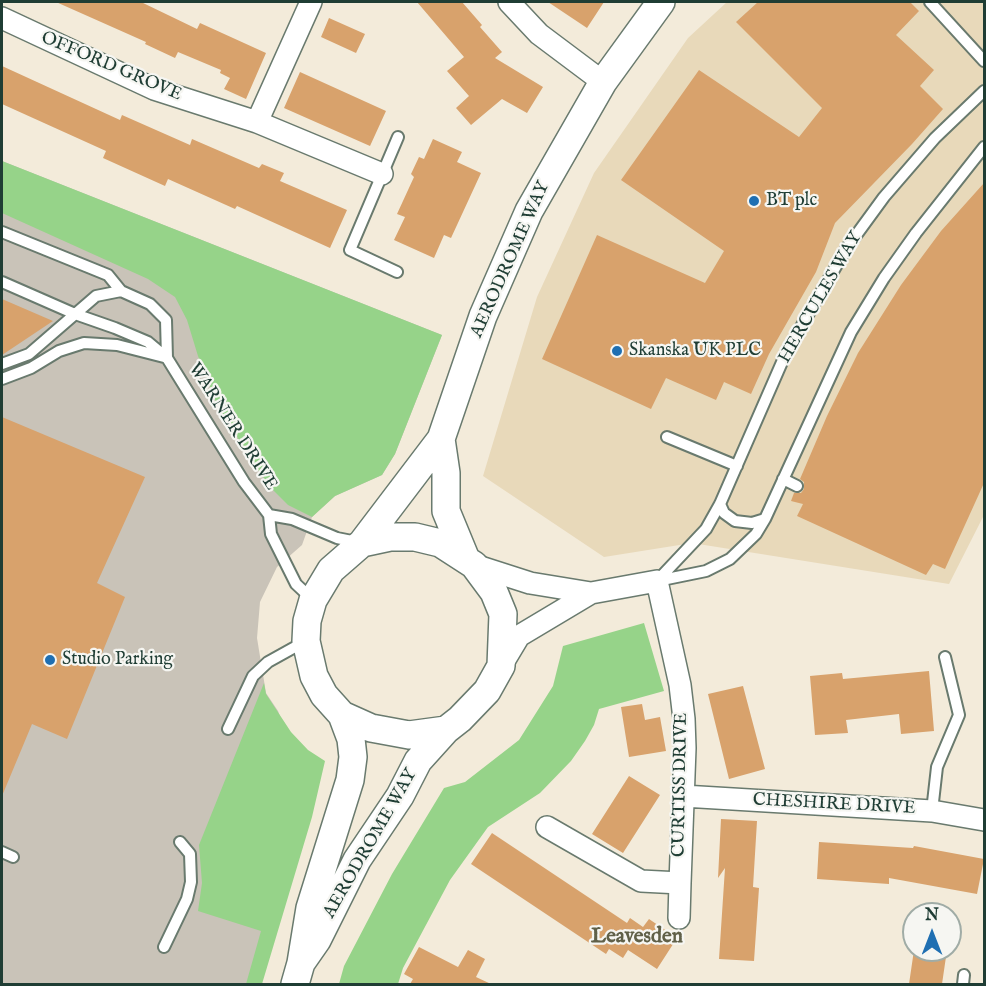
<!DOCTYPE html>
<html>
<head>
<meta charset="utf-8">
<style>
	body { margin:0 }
	#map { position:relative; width:986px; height:986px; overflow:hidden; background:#f3ebda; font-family:"IM FELL English",serif }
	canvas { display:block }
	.frame { position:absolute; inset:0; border:3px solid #1f3d34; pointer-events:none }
	.north { position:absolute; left:902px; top:902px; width:60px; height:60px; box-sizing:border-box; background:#f6f6f2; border:2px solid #a0aca6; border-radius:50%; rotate:0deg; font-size:16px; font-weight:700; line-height:24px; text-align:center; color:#1f3d34 }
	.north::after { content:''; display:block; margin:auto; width:21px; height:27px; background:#1f6fb2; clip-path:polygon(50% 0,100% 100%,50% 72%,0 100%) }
</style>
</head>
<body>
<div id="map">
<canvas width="986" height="986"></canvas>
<div class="frame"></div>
<div class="north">N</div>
</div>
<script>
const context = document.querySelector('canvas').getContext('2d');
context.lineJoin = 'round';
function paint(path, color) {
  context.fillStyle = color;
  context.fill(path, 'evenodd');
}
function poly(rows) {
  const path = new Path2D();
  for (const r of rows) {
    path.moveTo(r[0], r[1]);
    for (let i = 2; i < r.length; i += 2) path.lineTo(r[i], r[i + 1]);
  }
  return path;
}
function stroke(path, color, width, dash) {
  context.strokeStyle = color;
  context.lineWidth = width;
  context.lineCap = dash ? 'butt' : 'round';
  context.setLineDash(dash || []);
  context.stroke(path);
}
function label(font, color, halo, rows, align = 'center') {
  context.font = font + ' "IM FELL English",serif';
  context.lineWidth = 4.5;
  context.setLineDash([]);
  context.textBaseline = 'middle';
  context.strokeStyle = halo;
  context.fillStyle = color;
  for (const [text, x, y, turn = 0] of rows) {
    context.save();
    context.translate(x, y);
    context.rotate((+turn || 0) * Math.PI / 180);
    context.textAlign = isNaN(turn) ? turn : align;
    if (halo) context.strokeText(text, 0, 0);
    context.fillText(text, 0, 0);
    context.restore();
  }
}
const built = poly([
	[727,2,984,2,984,515,949,584,692,543,604,557,483,476,537,297,594,173,688,38]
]);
const industrial = poly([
	[2,161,442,335,395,454,382,475,335,496,312,517,302,545,277,567,260,602,257,638,266,693,278,711,307,788,248,984,2,984]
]);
const green = poly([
	[2,161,442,335,395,454,382,475,335,496,312,517,288,505,271,488,251,460,216,402,198,356,187,320,175,297,148,279,2,213],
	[644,623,664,691,599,709,594,725,585,741,571,761,540,793,488,827,450,880,403,968,398,984,339,984,344,966,392,874,444,788,465,782,519,740,553,686,563,646],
	[264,683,266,694,291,732,308,750,325,761,312,817,262,984,246,984,261,931,198,911,202,883,199,845]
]);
const building = poly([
	[56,2,141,2,197,29,200,23,266,53,246,99,224,89,230,78,220,73,221,70,178,52,175,58,145,44,146,42],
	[417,2,462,2,482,25,480,27,502,52,495,58,543,87,527,113,502,99,471,125,456,108,469,96,447,71,464,57],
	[548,2,604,2,587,28],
	[758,2,910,2,919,11,896,35,934,70,920,86,943,109,912,144,835,223,816,272,769,354,751,394,724,382,716,400,666,378,651,409,542,359,597,235,705,283,724,251,621,180,699,70,799,137,822,108,736,22],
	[329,18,365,34,356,53,321,37],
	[2,66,120,120,122,115,190,145,192,139,259,168,262,164,284,173,280,181,347,210,330,248,237,206,235,209,168,179,165,186,103,158,106,151,2,104],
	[300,72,386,111,370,146,284,108],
	[433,139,462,152,457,162,481,173,451,238,444,235,434,258,394,240,405,217,397,214,414,177,411,174,419,157,424,159],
	[984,183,984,483,945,569,933,564,926,575,797,516,803,504,791,501,794,493,801,493,804,489,804,482,800,479,827,416,858,353,901,285,941,231],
	[2,299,53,321,2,355],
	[2,417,145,477,97,583,125,597,67,739,32,724,2,796],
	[929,671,934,731,901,734,899,714,846,720,848,733,815,735,810,676,842,673,843,679],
	[743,686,765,769,729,779,708,694],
	[642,704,645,720,660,717,666,751,629,757,621,707],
	[629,776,660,795,623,853,592,834],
	[721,819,757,821,753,887,759,888,754,961,719,959,725,868,718,878],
	[492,833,627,923,630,918,643,927,649,919,677,938,657,969,628,950,623,958,609,949,606,954,471,864],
	[819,842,913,848,914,846,984,859,977,894,889,878,889,884,817,879],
	[419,947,458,967,468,950,485,959,476,977,491,984,410,984,413,979,404,974],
	[914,950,947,950,942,984,909,984]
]);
const service = poly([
	[930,2,984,61],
	[2,232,108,275,121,291,150,304,166,320,167,358],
	[397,272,350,250,398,137],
	[2,282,75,314,115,328,148,342,167,358,244,482,269,515,271,534,296,584,312,599],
	[2,364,29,354,96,296,121,291],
	[2,379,31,368,59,351,84,343,117,345,164,357],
	[667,437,737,466],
	[783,479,797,486],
	[720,504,724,513,735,521,752,523,765,519],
	[269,515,292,519,337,538,357,542],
	[657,581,706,529,720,504,786,353,846,249,884,197,935,138,984,91],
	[657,581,706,571,730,559,756,534,765,519,851,332,884,278,916,233,984,147],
	[228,729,253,676,268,662,304,642],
	[932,811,937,767,959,715,945,657],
	[2,852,13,857],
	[164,947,187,899,191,882,190,854,180,842],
	[963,984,964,975]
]);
const minor = poly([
	[509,2,539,34,603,82],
	[2,18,154,89,257,122,382,174],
	[257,122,311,2],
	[474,565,530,583,591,593,657,581,680,685,684,719,685,748,680,883,641,881,547,827],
	[501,666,519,636,591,593],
	[683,796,932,811,984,820],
	[679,918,680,883]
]);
const tertiary = poly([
	[441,439,446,473,446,511,465,557],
	[362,543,441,439,483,316,529,211,603,82,661,2],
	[301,963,317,940,357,860,400,796,418,761,446,730,460,719,487,691,501,666,503,614,494,592,474,565,440,543,415,537,390,537,362,543,331,570,313,600,307,621,306,641,314,676,324,695,342,715,371,728,409,735,446,730],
	[295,984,301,963,310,908,350,780,353,757,351,739,342,715]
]);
const markers = [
	[754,201,6,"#1f6fb2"],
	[617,351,6,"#1f6fb2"],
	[50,660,6,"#1f6fb2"]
];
const streetNames = [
	["OFFORD GROVE",111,67,23],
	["AERODROME WAY",511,260,-66],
	["HERCULES WAY",821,298,-60],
	["WARNER DRIVE",232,427,57],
	["CURTISS DRIVE",681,785,-89],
	["CHESHIRE DRIVE",834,805,3],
	["AERODROME WAY",371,844,-60]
];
const poiNames = [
	["BT plc",766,201],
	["Skanska UK PLC",629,351],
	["Studio Parking",62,660]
];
const quarterNames = [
	["Leavesden",637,938]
];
paint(built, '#e8d9ba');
paint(industrial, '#c9c3b8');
paint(green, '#96d389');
paint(building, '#d8a26c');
stroke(service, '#697a6e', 14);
stroke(minor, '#697a6e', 24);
stroke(tertiary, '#697a6e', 30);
stroke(service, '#fff', 10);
stroke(minor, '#fff', 21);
stroke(tertiary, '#fff', 27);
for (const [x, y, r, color] of markers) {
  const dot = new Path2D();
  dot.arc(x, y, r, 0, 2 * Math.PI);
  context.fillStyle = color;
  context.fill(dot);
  stroke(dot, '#f6f6f2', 2);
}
label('18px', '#1f3d34', '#f6f6f2', streetNames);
label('18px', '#1f3d34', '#f6f6f2', poiNames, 'left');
label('bold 21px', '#606048', '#f6f6f2', quarterNames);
</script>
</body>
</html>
